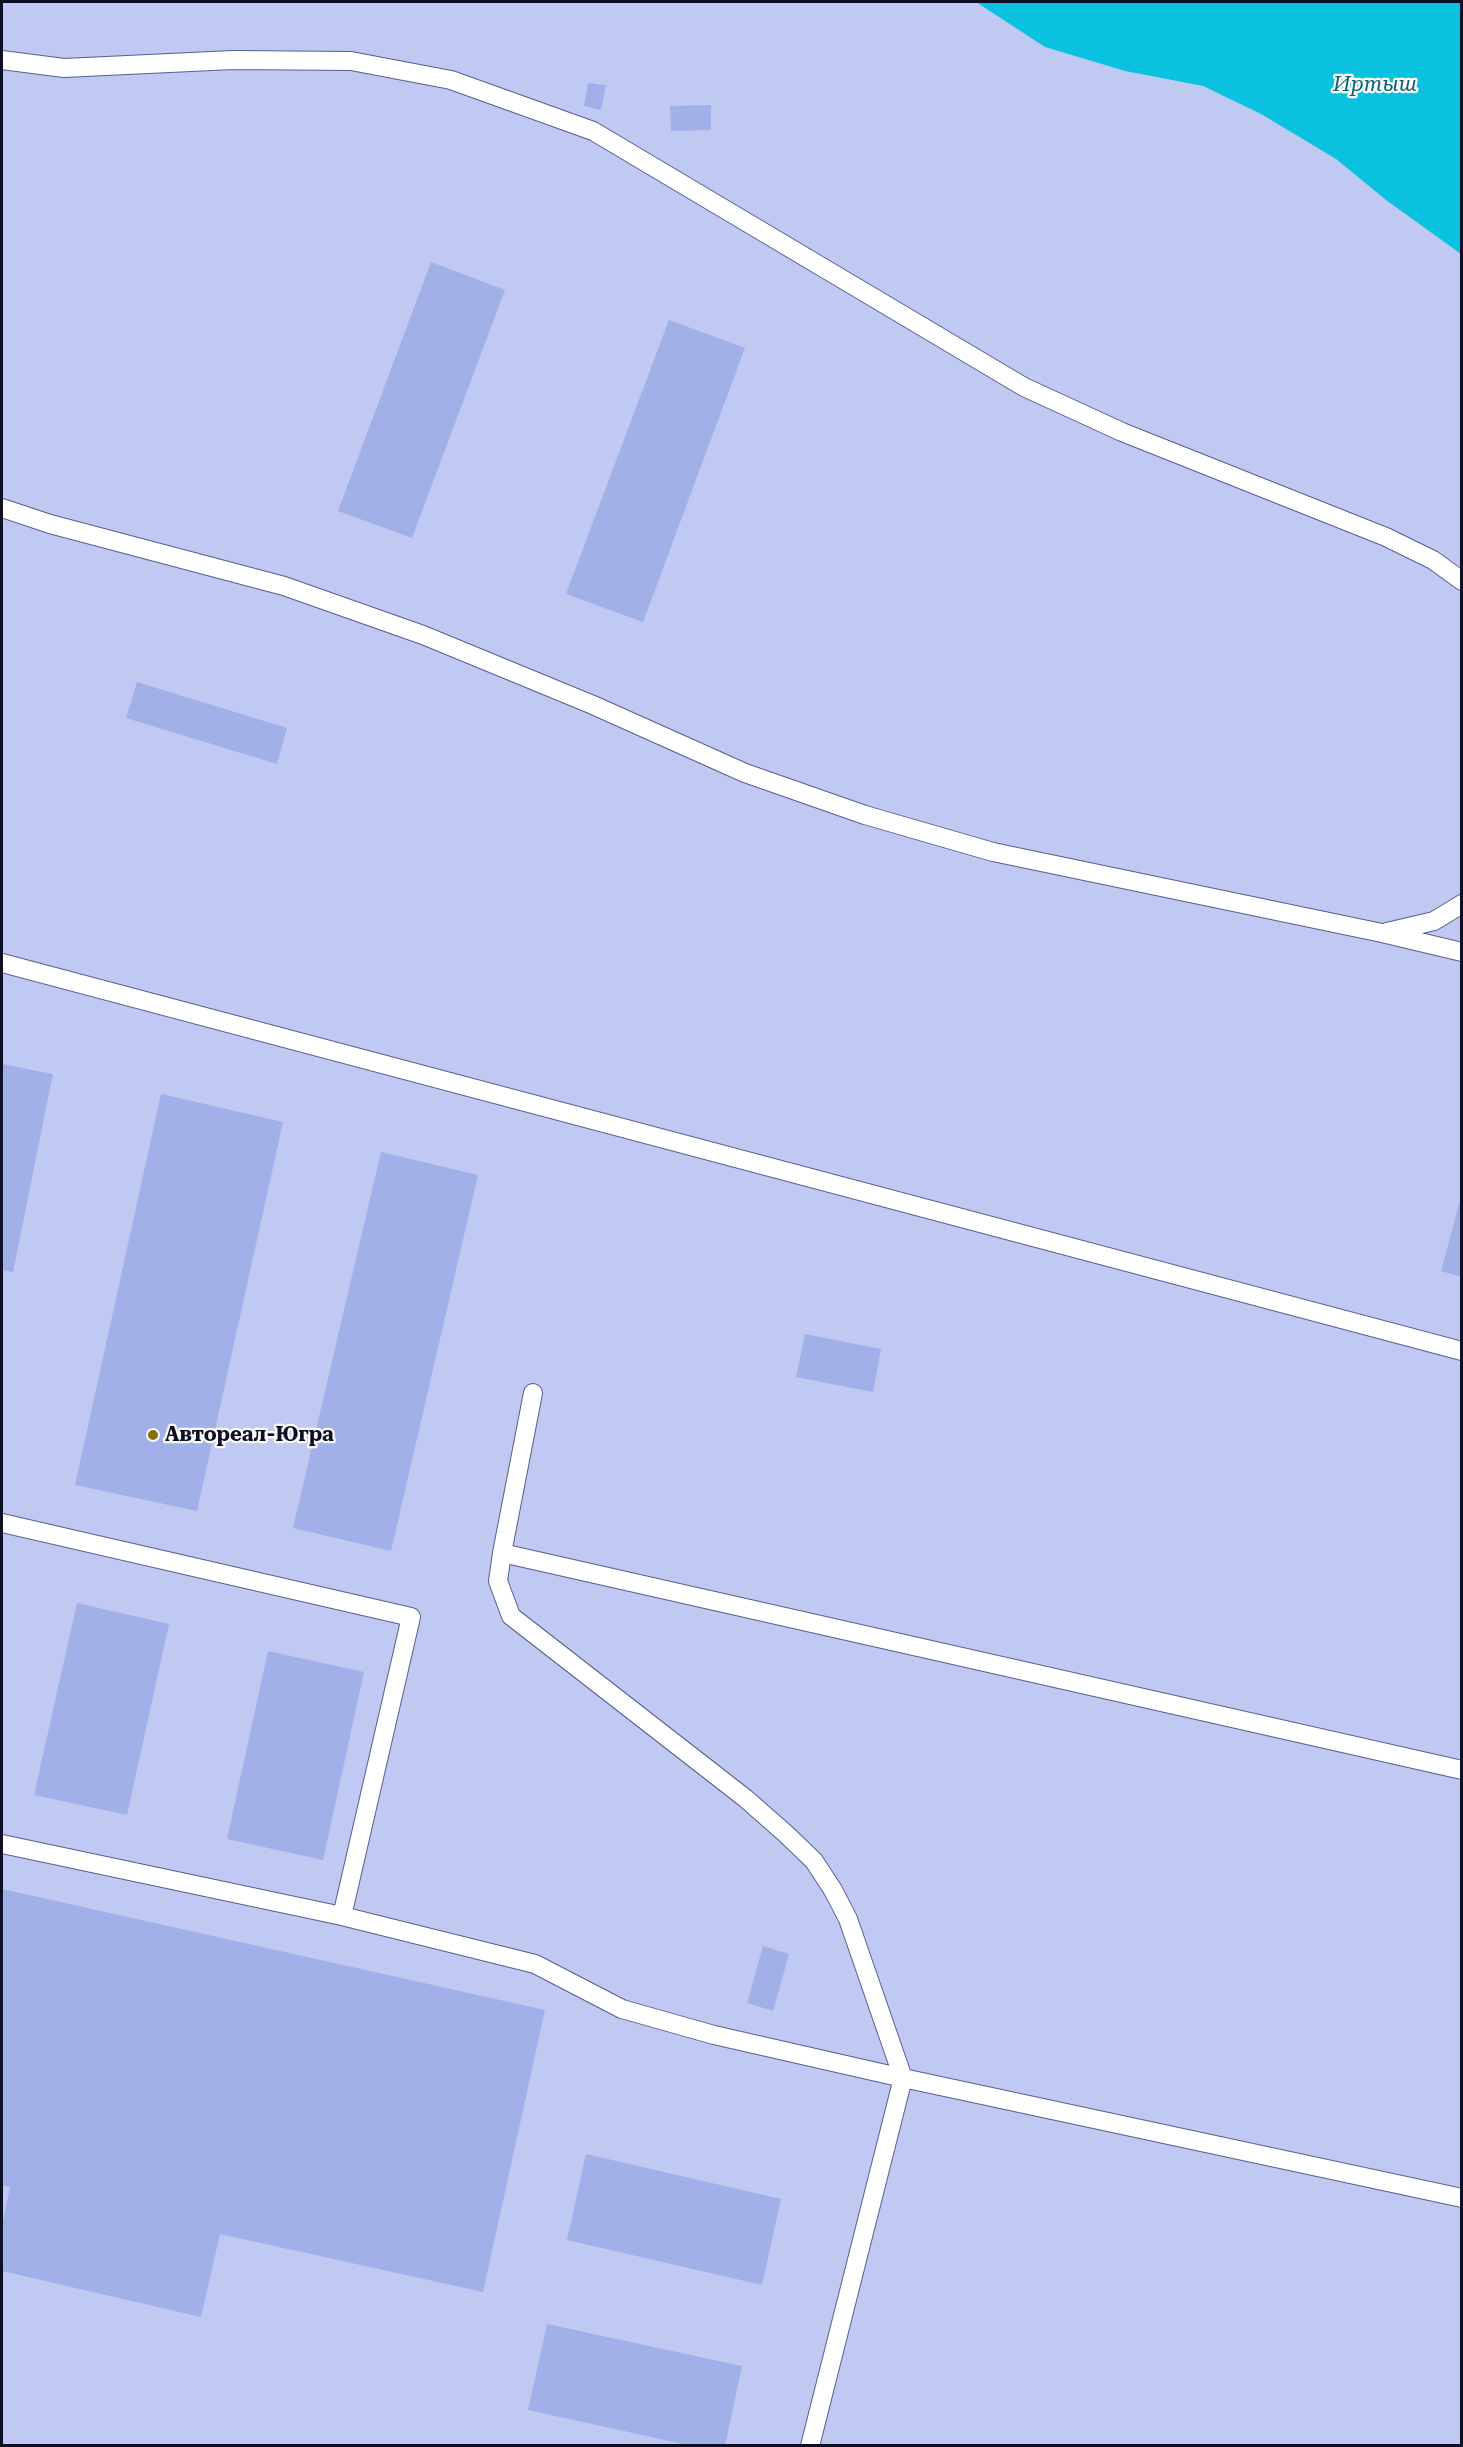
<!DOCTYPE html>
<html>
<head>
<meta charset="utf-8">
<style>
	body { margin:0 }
	#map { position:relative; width:1463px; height:2447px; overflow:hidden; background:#cfd9fd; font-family:"Roboto Serif",serif }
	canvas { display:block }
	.frame { position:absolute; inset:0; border:3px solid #0d1025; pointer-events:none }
</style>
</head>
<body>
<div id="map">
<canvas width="1463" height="2447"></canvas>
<div class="frame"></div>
</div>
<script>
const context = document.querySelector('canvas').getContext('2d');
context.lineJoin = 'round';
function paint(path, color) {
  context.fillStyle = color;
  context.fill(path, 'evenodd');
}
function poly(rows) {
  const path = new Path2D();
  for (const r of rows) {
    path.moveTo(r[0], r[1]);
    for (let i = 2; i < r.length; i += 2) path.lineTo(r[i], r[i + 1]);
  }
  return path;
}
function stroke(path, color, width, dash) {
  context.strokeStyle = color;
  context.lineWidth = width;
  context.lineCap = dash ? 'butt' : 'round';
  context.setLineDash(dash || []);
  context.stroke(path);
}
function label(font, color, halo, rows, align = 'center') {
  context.font = font + ' "Roboto Serif",serif';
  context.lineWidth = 4.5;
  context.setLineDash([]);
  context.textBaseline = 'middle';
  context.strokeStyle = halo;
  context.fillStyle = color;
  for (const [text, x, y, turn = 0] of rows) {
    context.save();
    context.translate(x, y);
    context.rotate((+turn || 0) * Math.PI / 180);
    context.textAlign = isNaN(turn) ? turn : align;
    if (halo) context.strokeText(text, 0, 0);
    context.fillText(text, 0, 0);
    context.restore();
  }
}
const built = poly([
	[2,2,976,2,1045,47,1125,71,1203,86,1261,114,1336,159,1386,200,1461,254,1461,2445,2,2445]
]);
const water = poly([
	[976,2,1461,2,1461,254,1386,200,1336,159,1261,114,1203,86,1125,71,1045,47]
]);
const building = poly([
	[588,83,606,85,601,110,584,106],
	[711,105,711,130,671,131,670,106],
	[431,262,505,290,412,538,338,511],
	[669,320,745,348,643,622,566,594],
	[137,682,287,728,277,764,126,718],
	[2,1064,53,1074,13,1272,2,1270],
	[161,1094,283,1122,197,1511,75,1485],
	[381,1152,478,1175,391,1551,293,1528],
	[1461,1197,1462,1197,1462,1277,1441,1271],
	[805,1334,881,1349,873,1392,796,1377],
	[77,1603,169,1624,127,1815,34,1795],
	[268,1651,364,1672,323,1860,227,1839],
	[2,1889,545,2010,483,2292,220,2234,201,2317,2,2271,2,2226,10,2187,2,2185],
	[763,1946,789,1954,773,2011,747,2003],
	[586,2154,781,2199,762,2285,567,2240],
	[547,2324,742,2366,725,2446,692,2446,528,2410]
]);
const service = poly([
	[2,60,64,68,233,60,351,61,451,80,593,131,1024,387,1122,432,1386,537,1433,560,1462,581],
	[2,508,50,524,284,586,423,635,593,705,745,773,865,815,993,852,1382,933,1462,952],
	[1387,932,1434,921,1462,904],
	[2,963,1462,1351],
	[533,1393,502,1553,498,1581,511,1616,745,1798,786,1834,814,1861,833,1890,848,1919,903,2078,810,2446],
	[2,1523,411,1617,342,1916],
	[502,1553,1462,1770],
	[2,1844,342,1916,535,1964,622,2009,714,2035,903,2078,1462,2198]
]);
const markers = [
	[153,1435,6,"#856e0c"]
];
const poiNames = [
	["Автореал-Югра",165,1435]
];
const waterNames = [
	["Иртыш",1375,85]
];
paint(built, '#c0c9f1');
paint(water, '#0ac2e0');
paint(building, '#a2b0ea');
stroke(service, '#545f93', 20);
stroke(service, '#fff', 18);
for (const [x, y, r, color] of markers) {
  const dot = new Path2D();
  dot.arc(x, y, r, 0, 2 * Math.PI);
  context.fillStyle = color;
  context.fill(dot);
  stroke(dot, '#fbfbfb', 2);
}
label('bold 20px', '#0d1025', '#fbfbfb', poiNames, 'left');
label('italic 21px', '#0a6271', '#fbfbfb', waterNames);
</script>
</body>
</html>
